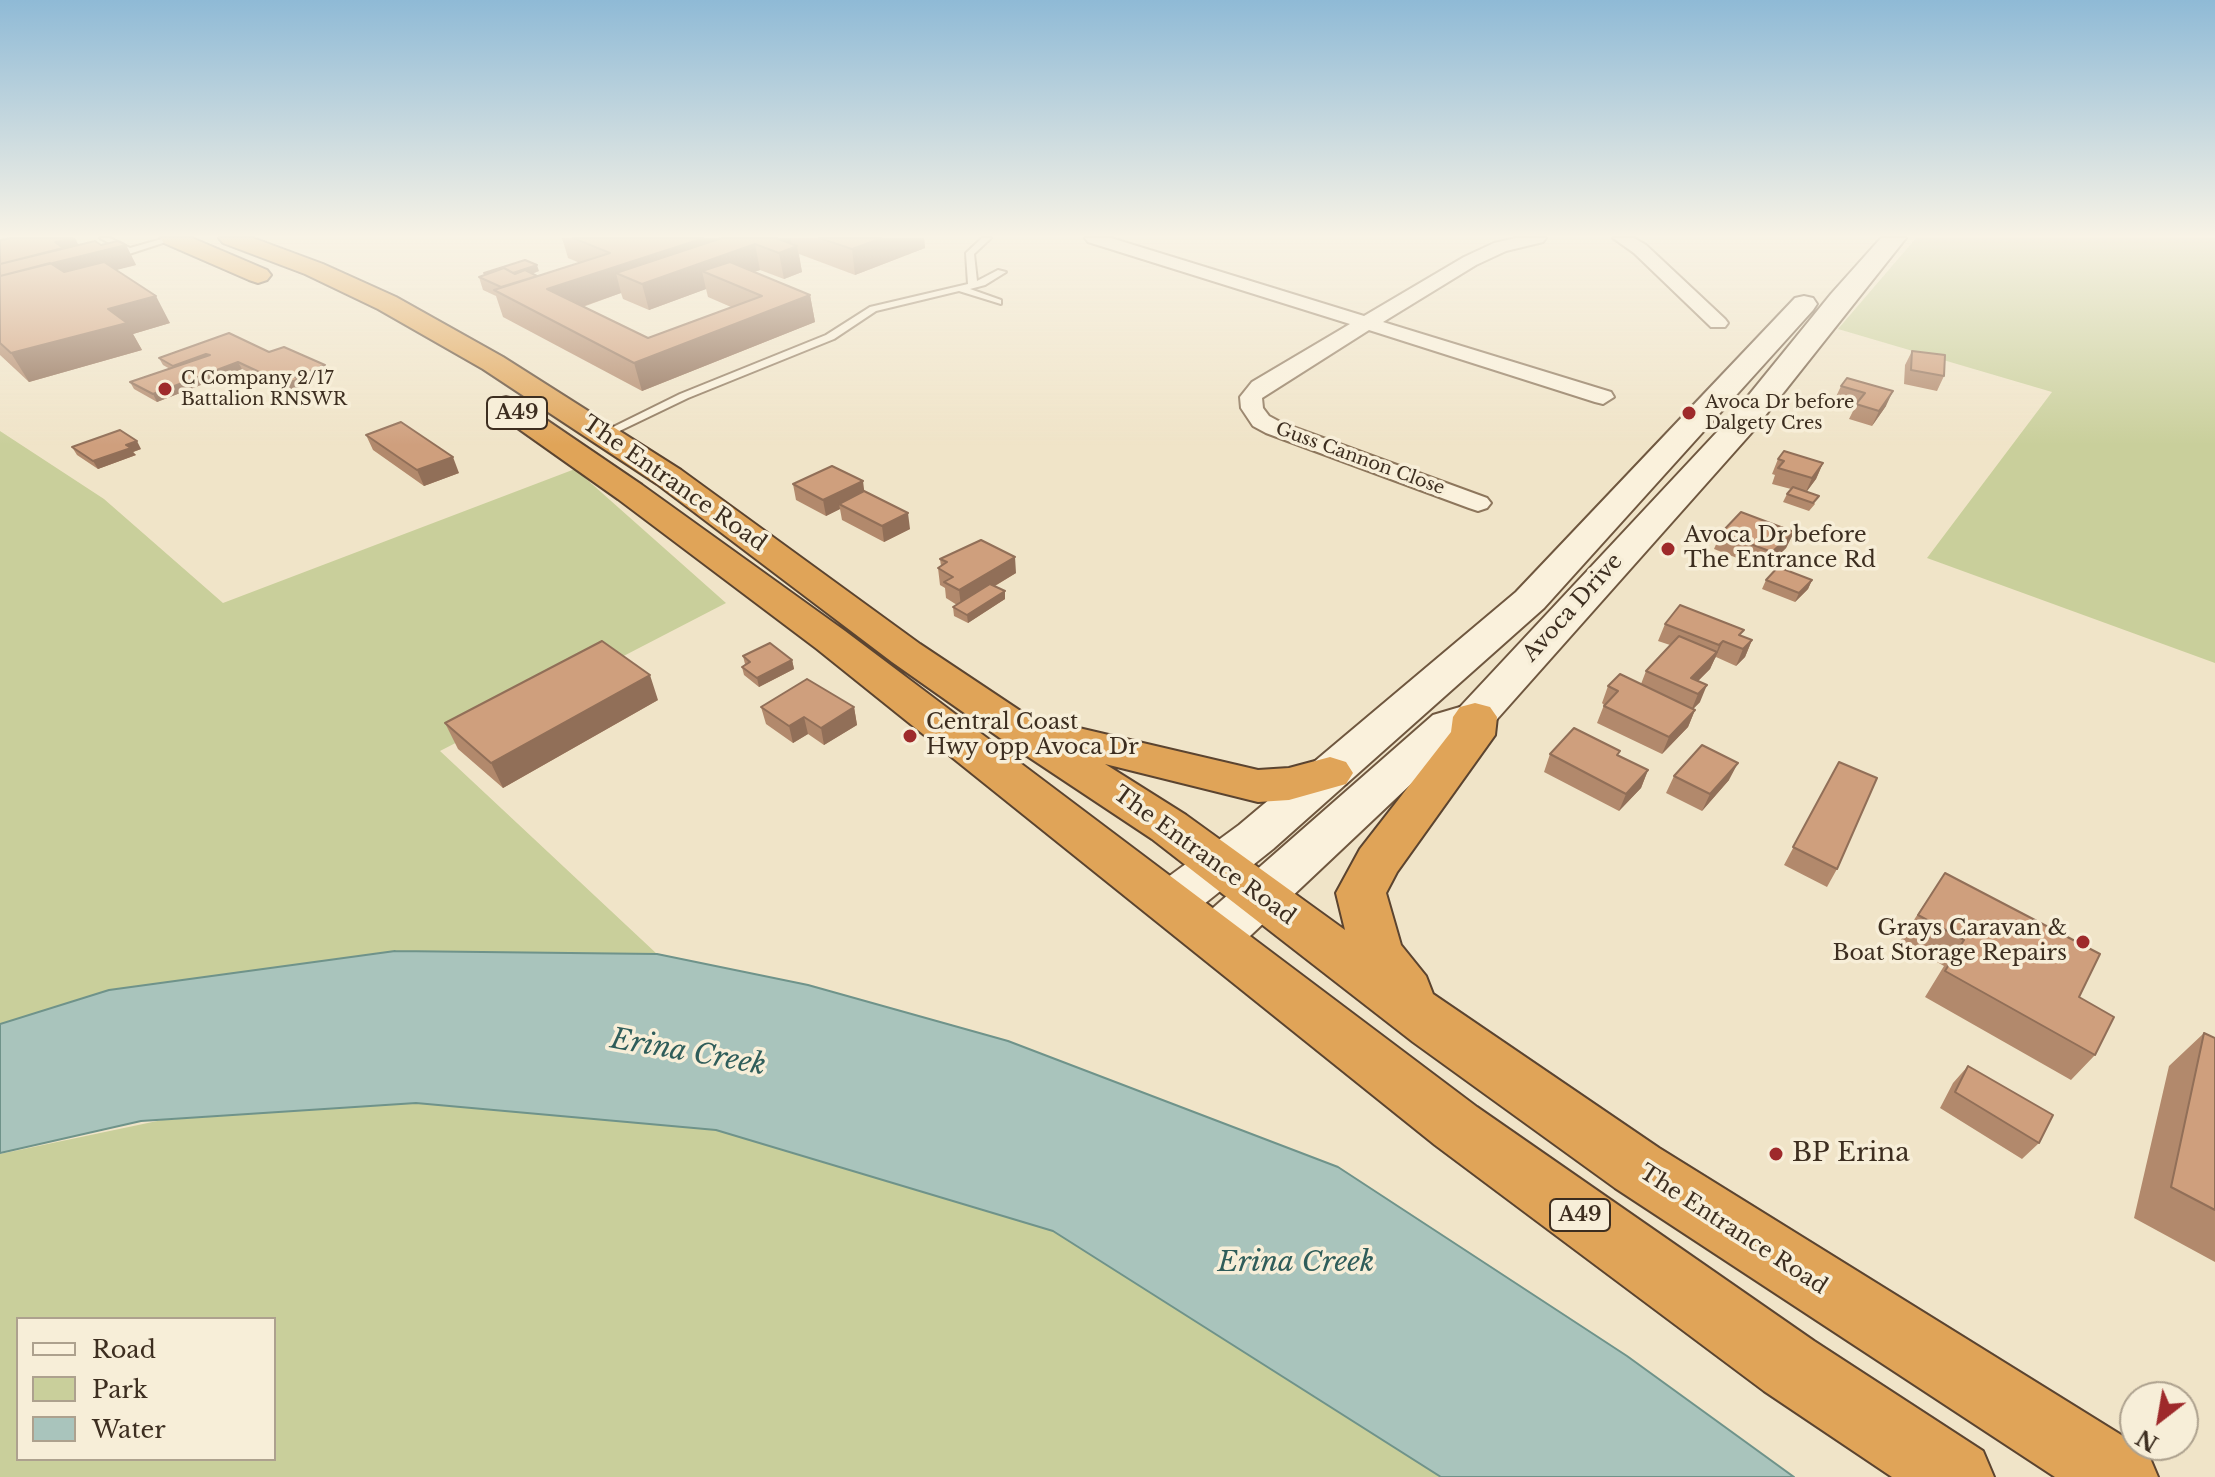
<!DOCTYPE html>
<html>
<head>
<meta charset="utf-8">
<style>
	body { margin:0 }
	#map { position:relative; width:2215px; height:1477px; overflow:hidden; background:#f0e4c8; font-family:"Libre Baskerville",serif }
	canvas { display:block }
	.legend { position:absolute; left:16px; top:1317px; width:260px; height:144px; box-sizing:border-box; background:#f7eed8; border:2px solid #ada18e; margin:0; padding:10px 14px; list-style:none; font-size:24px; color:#3d2e20 }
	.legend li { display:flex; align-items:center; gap:16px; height:40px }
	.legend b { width:40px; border:2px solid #ada18e }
	.north { position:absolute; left:2119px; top:1381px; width:80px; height:80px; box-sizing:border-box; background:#f7eed8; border:2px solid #ada18e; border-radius:50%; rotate:211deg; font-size:22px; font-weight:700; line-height:32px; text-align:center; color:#3d2e20 }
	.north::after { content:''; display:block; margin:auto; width:28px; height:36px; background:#9e2a2b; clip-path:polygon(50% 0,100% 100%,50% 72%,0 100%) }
</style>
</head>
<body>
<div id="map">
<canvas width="2215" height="1477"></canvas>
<ul class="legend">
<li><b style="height:10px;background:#faf1dc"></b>Road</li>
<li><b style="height:22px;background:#c9cf9b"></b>Park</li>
<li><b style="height:22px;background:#a9c4bc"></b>Water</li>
</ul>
<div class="north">N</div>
</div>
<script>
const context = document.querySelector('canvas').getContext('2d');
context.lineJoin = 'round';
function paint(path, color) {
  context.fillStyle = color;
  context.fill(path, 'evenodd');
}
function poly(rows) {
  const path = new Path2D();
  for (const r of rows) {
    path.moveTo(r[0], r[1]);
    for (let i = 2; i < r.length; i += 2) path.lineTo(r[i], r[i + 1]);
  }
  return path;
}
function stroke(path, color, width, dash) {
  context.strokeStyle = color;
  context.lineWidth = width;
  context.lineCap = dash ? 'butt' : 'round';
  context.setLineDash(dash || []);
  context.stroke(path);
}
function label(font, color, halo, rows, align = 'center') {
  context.font = font + ' "Libre Baskerville",serif';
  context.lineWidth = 7;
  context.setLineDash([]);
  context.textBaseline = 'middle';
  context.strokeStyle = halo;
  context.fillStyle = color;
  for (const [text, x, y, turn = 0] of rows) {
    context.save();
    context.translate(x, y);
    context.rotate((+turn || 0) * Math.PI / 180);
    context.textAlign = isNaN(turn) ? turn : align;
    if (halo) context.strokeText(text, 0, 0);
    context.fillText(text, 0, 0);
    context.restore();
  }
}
const green = poly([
	[1916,238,2215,238,2215,663,1927,558,2052,392,1838,329],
	[0,431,104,499,223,603,575,469,726,603,440,751,657,954,395,951,109,990,0,1024],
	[416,1103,716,1130,1053,1231,1441,1477,0,1477,0,1154,162,1120],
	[18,1319,274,1319,274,1459,18,1459]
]);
const water = poly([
	[395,951,657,954,808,985,1008,1041,1338,1167,1627,1356,1794,1477,1441,1477,1053,1231,716,1130,416,1103,141,1121,0,1153,0,1024,109,990,395,951]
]);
const lane = poly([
	[100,238,110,238,130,248,165,238,178,238,129,254,100,238],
	[982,238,991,238,974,254,977,281,998,270,1006,272,985,285,970,289,1001,300,1001,304,959,291,876,311,834,339,688,398,609,436,599,434,680,394,826,335,870,307,968,284,966,253,982,238]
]);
const street = poly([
	[1085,238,1111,238,1364,316,1464,257,1494,243,1516,238,1546,238,1543,242,1506,251,1476,265,1383,322,1611,392,1614,397,1603,404,1595,402,1369,330,1262,398,1263,408,1269,416,1282,423,1487,498,1491,503,1487,508,1478,511,1469,508,1266,433,1253,426,1241,408,1240,397,1252,382,1350,324,1088,242,1085,238],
	[1613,238,1634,238,1646,245,1725,319,1728,323,1725,327,1711,327,1634,253,1613,238]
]);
const secondary = poly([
	[1881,238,1906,238,1753,431,1490,727,1463,735,1233,952,1215,958,1197,952,1189,937,1197,922,1433,715,1460,707,1731,417,1831,294,1881,238],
	[1804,296,1813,298,1817,304,1813,310,1544,608,1273,849,1189,916,1171,921,1153,916,1146,902,1153,888,1239,825,1516,592,1795,298,1804,296]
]);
const highway = poly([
	[160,238,192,238,267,270,271,275,267,280,258,283,249,280,164,243,160,238],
	[219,238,253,238,323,264,396,297,503,357,681,470,920,644,1040,724,1049,721,1258,770,1289,768,1330,757,1346,762,1353,773,1346,784,1289,800,1258,802,1105,764,1186,815,1345,930,1336,893,1360,849,1451,732,1453,717,1460,707,1475,703,1490,707,1497,717,1495,735,1397,872,1386,893,1401,945,1426,976,1433,994,1659,1148,2147,1451,2158,1477,2055,1477,1615,1188,1413,1042,1152,839,1000,738,892,662,657,484,483,369,378,309,305,274,223,243,219,238],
	[506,397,517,400,642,485,845,631,1477,1107,1814,1341,1983,1451,1994,1477,1892,1477,1764,1391,1435,1145,817,649,618,499,495,412,491,406,495,400,506,397]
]);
const wall = poly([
	[562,238,924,238,925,248,855,275,799,254,802,272,784,279,760,270,754,272,810,295,815,322,642,391,503,317,496,296,483,290,479,277,485,275,484,273,539,271,532,274,537,276,580,263,568,258],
	[706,289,708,297,731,307,648,338,583,307,621,293,623,299,649,310],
	[0,240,78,245,126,245,136,265,115,270,170,323,133,334,142,350,29,382,0,355],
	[229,333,269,352,328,373,301,383,302,386,289,391,242,369,157,402,134,389,130,382,170,369,163,365,159,358],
	[1912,351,1944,376,1937,391,1904,384,1905,365],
	[1847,378,1886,406,1872,426,1849,419,1855,407,1834,401,1841,386],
	[366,435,459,473,424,486,373,450],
	[72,447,141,449,133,452,136,455,98,469,77,455],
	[1778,459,1823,463,1816,479,1806,492,1815,504,1809,511,1783,502,1787,494,1791,489,1772,484,1775,475,1772,474],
	[793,484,864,491,910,529,884,542,842,520,840,509,826,516,796,500],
	[1794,532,1786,548,1765,569,1714,549,1721,533],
	[940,559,1016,573,995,586,1005,599,968,623,954,616,953,607,957,605,946,598,945,588,940,585,938,568,941,566],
	[1766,580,1812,580,1808,589,1795,602,1762,589],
	[1665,624,1741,636,1752,640,1745,657,1736,666,1716,657,1714,660,1710,669,1698,681,1700,702,1693,709,1695,710,1688,727,1662,754,1597,723,1604,705,1602,703,1608,686,1641,684,1646,671,1670,645,1658,641],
	[743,656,792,660,794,669,759,687,744,675,742,667,745,664],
	[658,700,503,788,458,749,445,723],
	[761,707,854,707,857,725,824,745,808,734,793,743,766,724],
	[1550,754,1618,756,1648,770,1641,788,1619,811,1544,772],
	[1839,762,1837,869,1827,887,1784,865],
	[1674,776,1729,780,1702,811,1666,793],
	[1945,873,2079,997,2095,1055,2071,1080,1925,997,1944,966,1900,941],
	[2204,1033,2215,1038,2215,1262,2134,1218,2169,1066],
	[1968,1066,2039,1143,2022,1159,1940,1108,1953,1083]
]);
const shadedWall = poly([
	[70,238,75,238,79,246,126,245,136,265,0,300,55,242],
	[704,238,717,238,721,256,755,244,760,270,728,281,702,271,706,289,649,310,642,284,616,273,621,293,555,316,547,289],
	[776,238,791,238,792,248,797,246,802,272,784,279],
	[882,238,924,238,925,248,855,275,852,249],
	[537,265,539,271,498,285,496,278],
	[810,295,815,322,642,391,634,363],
	[156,296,170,323,133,334,142,350,29,382,11,353,108,309],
	[206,354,209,361,177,373,173,366],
	[238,362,242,369,157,402,153,394],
	[325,365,328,373,301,383,302,386,289,391,285,384,295,377],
	[1893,391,1886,406,1872,426,1879,411],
	[137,441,141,449,133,452,136,455,98,469,93,461,126,445],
	[453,457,459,473,424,486,417,470],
	[1823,463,1816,479,1805,494,1812,478],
	[863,481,865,497,839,504,840,509,826,516,823,500],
	[908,513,910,529,884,542,882,526],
	[1794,532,1786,548,1765,569,1772,552],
	[1015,557,1016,573,961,606,959,590],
	[1812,580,1808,589,1795,602,1799,593],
	[1005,591,1005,599,968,623,967,615],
	[1752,640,1745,657,1736,666,1743,649],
	[1723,641,1710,669,1689,690,1691,678,1716,654,1719,645],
	[792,660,794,669,759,687,757,678],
	[650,675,658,700,503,788,491,763],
	[1707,685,1700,702,1691,711,1698,694],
	[854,707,857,725,824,745,821,728],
	[1695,710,1688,727,1662,754,1669,737],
	[804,717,808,734,793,743,789,726],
	[1738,763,1729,780,1702,811,1710,794],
	[1648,770,1641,788,1619,811,1626,794]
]);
const building = poly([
	[11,238,73,238,55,242,63,248,0,264,0,240,11,238],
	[573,238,704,238,547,289,648,338,762,296,702,271,730,262,810,295,634,363,494,290,610,253,573,238],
	[722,238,777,238,776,238,797,246,779,253,755,244,642,284,616,273,722,238],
	[819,238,882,238,852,249,819,238],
	[95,241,101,245,118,241,126,245,0,276,0,264,95,241],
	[525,260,537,265,513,273,504,268,487,274,484,273,525,260],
	[104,262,156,296,108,309,127,323,11,353,0,343,0,276,50,263,64,272,104,262],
	[504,268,515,274,525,270,537,276,501,287,479,277,504,268],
	[229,333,269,352,284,347,325,365,295,377,299,379,285,384,238,362,153,394,130,382,210,355,206,354,173,366,159,358,229,333],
	[1912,351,1945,355,1944,376,1911,370,1912,351],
	[1847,378,1893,391,1879,411,1856,404,1865,393,1841,386,1847,378],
	[401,422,453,457,417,470,366,435,401,422],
	[120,430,137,441,126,445,131,448,93,461,72,447,120,430],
	[1784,451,1823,463,1812,478,1778,468,1784,461,1778,459,1784,451],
	[832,466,863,481,823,500,793,484,832,466],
	[1793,487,1819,496,1813,503,1787,494,1793,487],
	[864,491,908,513,882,526,839,504,864,491],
	[1741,512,1794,532,1772,552,1721,533,1741,512],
	[981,540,1015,557,959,590,944,582,953,577,938,568,947,562,940,559,981,540],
	[1778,567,1812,580,1799,593,1766,580,1778,567],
	[990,584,1005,591,967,615,953,607,990,584],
	[1680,605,1744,630,1739,635,1752,640,1743,649,1723,641,1719,645,1665,624,1680,605],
	[1679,636,1717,652,1691,678,1707,685,1698,694,1646,671,1679,636],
	[602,641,650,675,491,763,445,723,602,641],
	[770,643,792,660,757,678,742,667,750,662,743,656,770,643],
	[1620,674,1695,710,1669,737,1604,706,1618,691,1608,686,1620,674],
	[807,679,854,707,821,728,804,717,789,726,761,707,807,679],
	[1574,728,1620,751,1617,755,1648,770,1626,794,1550,754,1574,728],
	[1702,745,1738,763,1710,794,1674,776,1702,745],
	[1839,762,1877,778,1837,869,1793,847,1839,762],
	[1945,873,2100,954,2079,997,2114,1017,2095,1055,1945,971,1964,940,1918,915,1945,873],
	[2204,1033,2215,1038,2215,1210,2171,1187,2204,1033],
	[1968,1066,2053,1115,2039,1143,1955,1092,1968,1066]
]);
const markers = [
	[165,389,8,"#9e2a2b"],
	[1689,413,8,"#9e2a2b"],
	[1668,549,8,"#9e2a2b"],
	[910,736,8,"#9e2a2b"],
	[2083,942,8,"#9e2a2b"],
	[1776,1154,8,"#9e2a2b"]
];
const farPoinames = [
	["C Company 2/17",181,379],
	["Battalion RNSWR",181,400],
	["Avoca Dr before",1705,403],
	["Dalgety Cres",1705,424]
];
const farStreetnames = [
	["Guss Cannon Close",1360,459,20]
];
const shields = [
	[517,413,60],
	[1580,1215,60]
];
const shieldNames = [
	["A49",517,413],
	["A49",1580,1215]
];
const streetNames = [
	["The Entrance Road",674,484,35],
	["Avoca Drive",1573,608,-48],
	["The Entrance Road",1204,856,36],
	["The Entrance Road",1733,1230,33]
];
const poiNames = [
	["Avoca Dr before",1684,536],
	["The Entrance Rd",1684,561],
	["Central Coast",926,723],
	["Hwy opp Avoca Dr",926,748],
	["Grays Caravan &",2067,929,"right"],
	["Boat Storage Repairs",2067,954,"right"]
];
const nearPoinames = [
	["BP Erina",1792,1154]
];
const nearWaternames = [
	["Erina Creek",688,1053,10],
	["Erina Creek",1296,1263]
];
paint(green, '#c9cf9b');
paint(water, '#a9c4bc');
stroke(water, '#6f938a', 2);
stroke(lane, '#8d765c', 4);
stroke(street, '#8d765c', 4);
stroke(secondary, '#6f573f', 4);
stroke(highway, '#5b4430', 4);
paint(lane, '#faf1dc');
paint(street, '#faf1dc');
paint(secondary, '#faf1dc');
paint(highway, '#e0a458');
paint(wall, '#b2896c');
paint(shadedWall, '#916f58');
paint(building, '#cf9f7d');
stroke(building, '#916f58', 2);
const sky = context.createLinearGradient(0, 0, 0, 445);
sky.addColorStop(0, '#8fbad6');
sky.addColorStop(0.53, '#f8f3e6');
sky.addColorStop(1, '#f8f3e600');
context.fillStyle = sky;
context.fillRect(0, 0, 2215, 445);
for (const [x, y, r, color] of markers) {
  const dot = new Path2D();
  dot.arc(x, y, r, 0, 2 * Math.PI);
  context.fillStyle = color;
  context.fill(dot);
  stroke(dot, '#f7eed8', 3);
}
label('18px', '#3d2e20', '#f7eed8', farPoinames, 'left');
label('18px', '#3d2e20', '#f7eed8', farStreetnames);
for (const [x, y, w] of shields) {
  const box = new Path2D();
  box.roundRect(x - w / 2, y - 16, w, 32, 6);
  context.fillStyle = '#f7eed8';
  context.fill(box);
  stroke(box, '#3d2e20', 2);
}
label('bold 20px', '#3d2e20', null, shieldNames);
label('22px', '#3d2e20', '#f7eed8', streetNames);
label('22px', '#3d2e20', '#f7eed8', poiNames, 'left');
label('26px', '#3d2e20', '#f7eed8', nearPoinames, 'left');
label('italic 28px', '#2f5d5a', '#f7eed8', nearWaternames);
</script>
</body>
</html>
